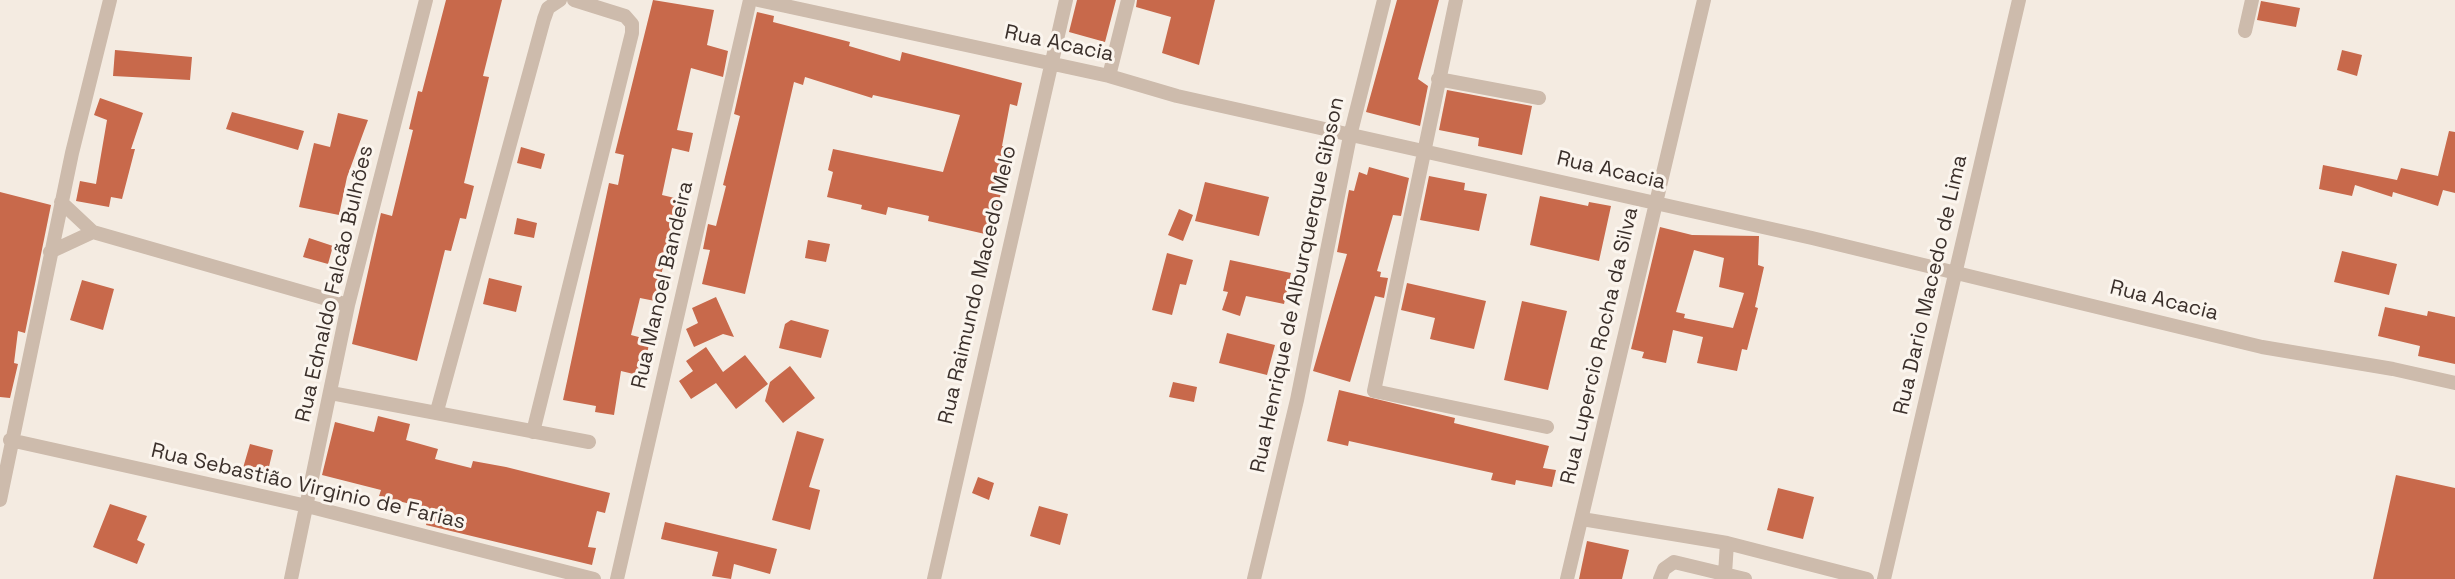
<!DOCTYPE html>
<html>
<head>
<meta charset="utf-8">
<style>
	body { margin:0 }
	canvas { display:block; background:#f4ebe1 }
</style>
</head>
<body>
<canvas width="2455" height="579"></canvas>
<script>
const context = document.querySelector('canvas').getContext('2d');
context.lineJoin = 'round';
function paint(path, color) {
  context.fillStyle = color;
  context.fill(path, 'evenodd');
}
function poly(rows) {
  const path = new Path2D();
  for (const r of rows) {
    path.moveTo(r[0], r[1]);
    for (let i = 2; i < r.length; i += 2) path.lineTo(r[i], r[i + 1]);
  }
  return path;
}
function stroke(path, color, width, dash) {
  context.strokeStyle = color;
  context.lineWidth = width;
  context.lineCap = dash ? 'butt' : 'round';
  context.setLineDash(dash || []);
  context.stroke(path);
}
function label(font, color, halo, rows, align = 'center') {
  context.font = font + ' "Space Grotesk",sans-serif';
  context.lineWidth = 6;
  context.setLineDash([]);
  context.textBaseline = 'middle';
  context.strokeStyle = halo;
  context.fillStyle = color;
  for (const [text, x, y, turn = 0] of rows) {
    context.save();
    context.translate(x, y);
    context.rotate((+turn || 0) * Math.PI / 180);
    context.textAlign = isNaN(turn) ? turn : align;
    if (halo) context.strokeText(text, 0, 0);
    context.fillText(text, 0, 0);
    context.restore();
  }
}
const building = poly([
	[446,0,502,0,483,76,489,77,464,183,474,186,466,219,460,218,451,251,445,250,417,361,352,344,381,213,392,216,413,130,409,129,418,91,422,92],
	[653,0,714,10,707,45,728,51,723,77,691,68,677,130,693,133,689,152,672,148,662,195,679,199,655,301,640,298,631,335,650,340,642,376,621,371,614,415,595,412,596,406,563,400,609,183,618,185,624,155,615,153],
	[1077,0,1116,0,1105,42,1069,32],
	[1137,0,1215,0,1199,65,1162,53,1171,17,1136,7],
	[1397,0,1439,0,1418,79,1428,86,1420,126,1366,112],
	[2261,1,2300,8,2296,27,2257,20],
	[757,12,774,16,773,22,850,42,849,46,900,61,902,52,1022,83,1017,106,1010,104,1002,146,1012,149,997,209,991,208,985,234,928,221,929,216,888,207,886,215,861,209,862,205,827,197,833,172,828,170,833,149,943,172,960,115,873,95,872,98,805,77,803,85,794,82,745,294,702,284,710,250,703,249,708,224,716,226,726,186,723,185,740,116,734,114],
	[115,50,192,57,190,80,113,76],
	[2342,50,2362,55,2357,76,2337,70],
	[1447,90,1532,106,1522,155,1478,146,1479,138,1439,130],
	[100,98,143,113,131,149,135,149,122,199,111,197,109,207,76,201,80,181,96,184,107,120,94,115],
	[232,112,304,131,298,150,226,129],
	[338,113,368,120,347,177,339,215,299,207,314,143,330,147],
	[2449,131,2455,132,2455,193,2443,190,2438,206,2393,192,2392,197,2355,185,2352,196,2319,189,2323,165,2397,180,2401,168,2438,176],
	[521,147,545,154,541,169,517,163],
	[1369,167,1409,178,1401,216,1393,215,1377,271,1381,272,1380,277,1388,278,1384,298,1375,296,1350,382,1313,371,1347,254,1337,252,1349,190,1354,191,1359,172,1367,175],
	[1429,176,1465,183,1464,190,1487,194,1479,231,1420,220],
	[1205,182,1269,197,1259,236,1195,221],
	[0,192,51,205,25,333,18,331,14,363,18,364,10,398,0,397],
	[1540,196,1588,206,1589,202,1611,206,1599,261,1530,245],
	[1179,209,1193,215,1183,241,1168,235],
	[517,218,537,223,534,238,514,234],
	[1660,227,1692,235,1759,236,1758,265,1764,267,1755,307,1758,308,1747,350,1742,349,1737,371,1697,363,1703,337,1673,330,1666,363,1642,358,1644,352,1631,349],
	[1694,250,1724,258,1719,287,1744,293,1733,328,1684,318,1685,314,1676,312],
	[309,238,333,246,328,264,303,257],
	[808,240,830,244,826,262,805,258],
	[2342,251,2397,264,2389,295,2334,282],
	[1167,253,1193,260,1186,285,1180,284,1172,315,1152,310],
	[1230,260,1291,273,1284,304,1246,296,1240,316,1222,310,1228,292,1223,291],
	[489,278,522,286,516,312,483,304],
	[82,280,114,289,103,330,70,320],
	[1407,283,1486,301,1474,349,1430,339,1435,318,1401,310],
	[716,297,734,337,723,334,694,347,686,329,698,323,692,308],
	[1522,301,1567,311,1548,390,1504,380],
	[2385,307,2427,316,2428,311,2455,317,2455,364,2418,356,2420,346,2378,336],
	[791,320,829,330,821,358,779,348,785,324],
	[1227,333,1275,345,1267,375,1219,363],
	[706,347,723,372,745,355,768,384,736,409,716,383,691,399,679,381,693,371,686,361],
	[790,366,815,398,783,423,765,401,770,382],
	[1173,382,1197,387,1194,402,1169,397],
	[1339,390,1455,418,1454,423,1549,446,1543,468,1556,470,1552,487,1516,480,1515,485,1491,480,1493,473,1470,468,1349,441,1348,446,1327,441],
	[378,416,410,424,406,440,438,449,435,459,471,468,473,461,506,467,610,493,605,513,597,511,588,547,596,548,592,565,426,525,430,509,379,496,381,490,322,475,335,422,374,432],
	[797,431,824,439,809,487,820,490,810,530,772,520],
	[250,444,273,450,267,475,243,468],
	[2396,475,2455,488,2455,579,2373,579],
	[978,477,994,483,989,500,972,493],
	[1778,488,1814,497,1803,539,1767,530],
	[110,504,147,516,137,540,145,544,137,564,93,547],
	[1039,506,1068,514,1060,545,1030,536],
	[665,522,777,549,770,574,734,564,731,579,712,576,718,552,661,539],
	[1587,541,1629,550,1622,579,1579,579]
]);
const minor = poly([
	[758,0,1109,76,1177,96,1812,238,2262,347,2393,369,2455,383],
	[1456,0,1374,391,1547,427],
	[2245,31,2252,0],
	[1109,76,1128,0],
	[1438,79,1539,98],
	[61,202,93,232,348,305],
	[50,252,93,232],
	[331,393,589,442],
	[437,411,544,19,548,8,560,0],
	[533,432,632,33,632,24,625,16,574,0],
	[10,440,307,506,594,579],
	[0,500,72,153,110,0],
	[1582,519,1727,543,1867,579],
	[1725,574,1727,543],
	[291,579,348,305,426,0],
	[617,579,750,0],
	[934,579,1066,0],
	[1254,579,1297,400,1350,136,1384,0],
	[1567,579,1704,0],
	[1660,579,1664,569,1674,562,1745,579],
	[1884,579,2019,0]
]);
const streetNames = [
	["Rua Acacia",1059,44,12],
	["Rua Acacia",1611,171,13],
	["Rua Ednaldo Falcão Bulhões",335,284,-77],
	["Rua Manoel Bandeira",663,285,-77],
	["Rua Raimundo Macedo Melo",978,285,-77],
	["Rua Henrique de Alburquerque Gibson",1298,285,-78],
	["Rua Dario Macedo de Lima",1931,285,-77],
	["Rua Acacia",2164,301,14],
	["Rua Lupercio Rocha da Silva",1600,346,-77],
	["Rua Sebastião Virginio de Farias",308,487,13]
];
paint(building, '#c8694b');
stroke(minor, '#cdbbac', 14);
label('21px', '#3b302b', '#fbf5ee', streetNames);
</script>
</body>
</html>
